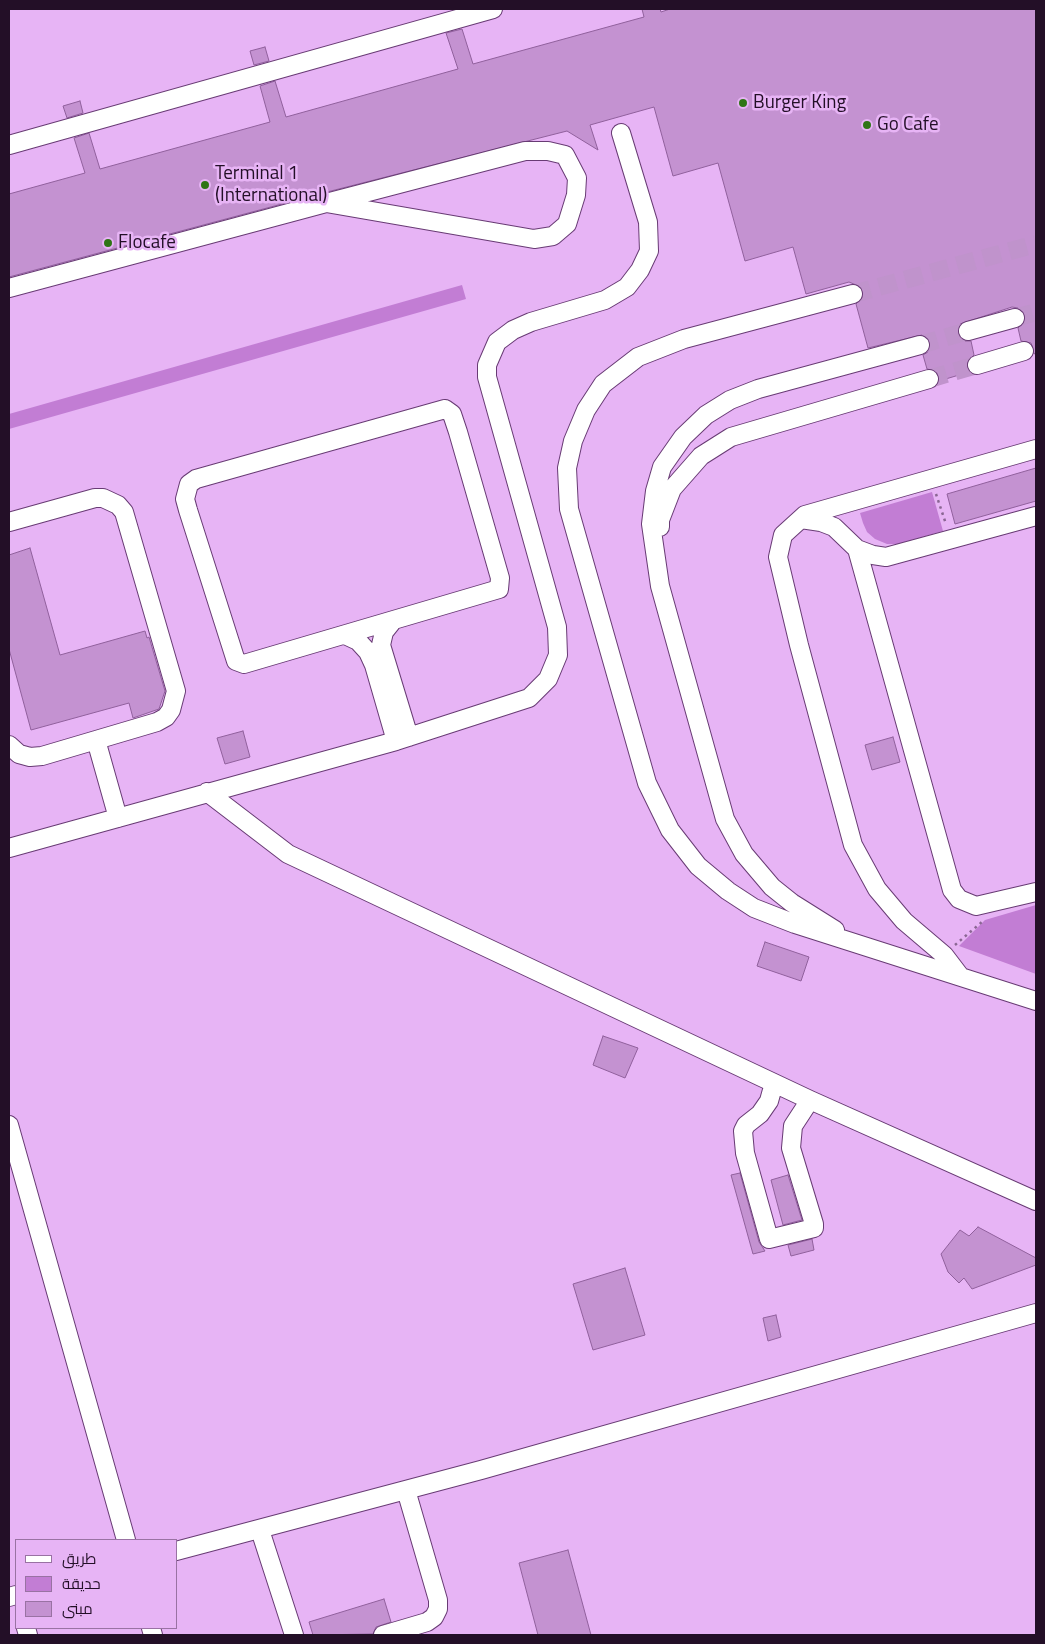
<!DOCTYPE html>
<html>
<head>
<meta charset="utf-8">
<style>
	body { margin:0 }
	#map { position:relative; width:1045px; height:1644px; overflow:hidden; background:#e7b4f5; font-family:"Titillium Web",Cairo,sans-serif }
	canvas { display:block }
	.frame { position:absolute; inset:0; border:10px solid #230f27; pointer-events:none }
	.legend { position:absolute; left:15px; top:1539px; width:162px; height:90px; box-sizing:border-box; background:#e7b4f5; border:1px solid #9972a3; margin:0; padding:6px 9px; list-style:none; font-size:15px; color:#230f27 }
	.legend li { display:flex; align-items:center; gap:10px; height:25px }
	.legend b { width:25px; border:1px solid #9972a3 }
</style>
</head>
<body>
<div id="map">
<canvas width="1045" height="1644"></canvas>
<div class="frame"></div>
<ul class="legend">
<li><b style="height:6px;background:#fff"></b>طريق</li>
<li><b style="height:14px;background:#c27dd4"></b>حديقة</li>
<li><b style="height:14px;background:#c492d1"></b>مبنى</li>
</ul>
</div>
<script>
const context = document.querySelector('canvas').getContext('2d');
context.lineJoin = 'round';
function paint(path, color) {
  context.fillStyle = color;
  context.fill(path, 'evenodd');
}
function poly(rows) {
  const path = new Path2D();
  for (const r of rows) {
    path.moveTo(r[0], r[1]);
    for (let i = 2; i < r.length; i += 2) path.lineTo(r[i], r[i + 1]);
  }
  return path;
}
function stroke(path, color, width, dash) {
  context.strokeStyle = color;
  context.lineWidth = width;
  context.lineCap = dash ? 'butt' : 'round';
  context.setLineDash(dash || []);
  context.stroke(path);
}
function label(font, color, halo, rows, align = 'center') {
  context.font = font + ' "Titillium Web",sans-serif';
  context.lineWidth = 5;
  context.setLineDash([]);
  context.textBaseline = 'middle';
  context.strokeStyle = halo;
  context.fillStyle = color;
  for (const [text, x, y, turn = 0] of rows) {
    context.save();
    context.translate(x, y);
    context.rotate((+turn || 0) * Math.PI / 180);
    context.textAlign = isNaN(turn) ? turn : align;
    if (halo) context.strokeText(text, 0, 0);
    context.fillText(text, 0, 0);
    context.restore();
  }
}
const green = poly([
	[462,285,466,299,9,429,9,414],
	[932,492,943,531,898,544,887,544,875,539,867,532,863,523,860,513],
	[1036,905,1036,974,959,946,985,920]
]);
const building = poly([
	[642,9,660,9,661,12,670,9,1036,9,1036,353,1034,354,1031,343,1021,341,1018,328,1025,321,1025,315,1018,308,1012,307,960,324,958,334,965,341,971,341,974,355,967,362,969,372,939,381,936,371,927,369,923,355,928,352,930,343,922,335,868,348,856,304,863,297,861,287,849,282,806,294,793,247,745,261,718,163,673,176,654,107,590,125,598,150,567,131,323,193,9,277,9,194,85,173,74,138,89,133,100,169,270,122,260,86,275,81,286,117,458,69,446,33,462,29,473,64,644,17,642,9],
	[265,47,269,61,254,65,250,51,265,47],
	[80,101,83,113,67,118,63,106,80,101],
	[1036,468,1036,501,955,524,947,494,1036,468],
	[30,548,60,655,145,631,147,638,149,637,165,691,159,709,133,718,129,703,31,730,9,649,9,555,30,548],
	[243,731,250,757,225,764,217,738,243,731],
	[893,737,900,762,872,770,865,745,893,737],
	[765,942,809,957,801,981,757,966,765,942],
	[603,1036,638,1048,625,1078,593,1065,603,1036],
	[740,1173,759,1242,765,1251,753,1254,731,1175,740,1173],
	[788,1175,802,1220,783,1225,771,1180,788,1175],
	[978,1227,1036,1258,1036,1265,972,1289,964,1278,959,1283,948,1272,941,1254,960,1230,969,1236,978,1227],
	[812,1239,814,1250,791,1256,788,1245,812,1239],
	[625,1268,645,1335,593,1350,573,1284,625,1268],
	[776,1315,781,1337,768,1341,763,1318,776,1315],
	[568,1550,591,1635,538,1635,519,1563,568,1550],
	[384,1599,391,1622,376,1627,373,1634,313,1635,309,1622,384,1599]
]);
const minorTunnel = poly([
	[853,294,1036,244],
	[1015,318,1036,312],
	[920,345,968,331],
	[929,379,977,365]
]);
const path = poly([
	[936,494,946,524],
	[955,945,983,921]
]);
const minor = poly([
	[9,145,493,9],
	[9,288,326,203,525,151,548,151,565,155,577,178,576,195,567,224,553,236,534,239,326,203],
	[853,294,684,339,638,357,603,384,586,410,573,441,567,468,569,509,647,783,670,830,698,866,728,891,754,908,795,924,1036,1001],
	[968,331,1015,318],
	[977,365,1024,351],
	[445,409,452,414,458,432,500,578,499,589,244,664,236,661,188,510,185,499,189,484,196,479,445,409],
	[801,519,821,522,834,527,857,549,873,555,886,557,1036,516],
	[9,522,95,498,103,498,118,505,124,512,176,691,171,710,166,717,157,722,42,756,30,757,19,754,9,745],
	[660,527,660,520,672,489,701,456,731,437,929,379],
	[857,549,952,890,959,899,976,906,1036,892],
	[392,622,384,632,381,645,409,737],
	[345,635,358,641,368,652,374,665,396,741],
	[96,740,118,818],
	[207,792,288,854,810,1100,1036,1201],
	[9,848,396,741,529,698,548,679,558,655,557,627,487,377,487,365,497,342,513,330,531,322,605,300,627,287,640,270,649,251,648,222,621,133],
	[835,930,792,903,772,887,744,854,725,819,660,586,651,524,655,491,662,467,683,437,706,415,730,400,758,389,920,345],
	[960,976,944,955,904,921,877,889,853,845,799,645,778,557,783,535,805,515,1036,449],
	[774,1083,769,1101,760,1114,746,1125,743,1131,745,1153,769,1239,814,1228,814,1224,791,1148,793,1126,810,1100],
	[9,1125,126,1540],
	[260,1530,294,1635],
	[176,1551,481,1470,1036,1313],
	[9,1597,16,1595],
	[26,1628,28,1635],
	[151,1628,153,1635],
	[383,1635,427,1622,434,1617,438,1609,438,1600,406,1490]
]);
const markers = [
	[743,103,5,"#2f7516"],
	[867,125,5,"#2f7516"],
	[205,185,5,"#2f7516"],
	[108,243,5,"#2f7516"]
];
const poiNames = [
	["Burger King",753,103],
	["Go Cafe",877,125],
	["Terminal 1",215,174],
	["(International)",215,196],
	["Flocafe",118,243]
];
paint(green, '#c27dd4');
paint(building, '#c492d1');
stroke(building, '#90609c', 1);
stroke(minorTunnel, '#c093cc', 18, [18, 9]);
stroke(minor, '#683b74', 20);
stroke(path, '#8a6693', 2.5, [2.5, 4]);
stroke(minor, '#fff', 18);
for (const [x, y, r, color] of markers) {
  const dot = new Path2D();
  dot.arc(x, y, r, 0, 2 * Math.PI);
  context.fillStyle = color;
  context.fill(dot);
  stroke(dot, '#e7b4f5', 2);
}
label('19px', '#230f27', '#e7b4f5', poiNames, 'left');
</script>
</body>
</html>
